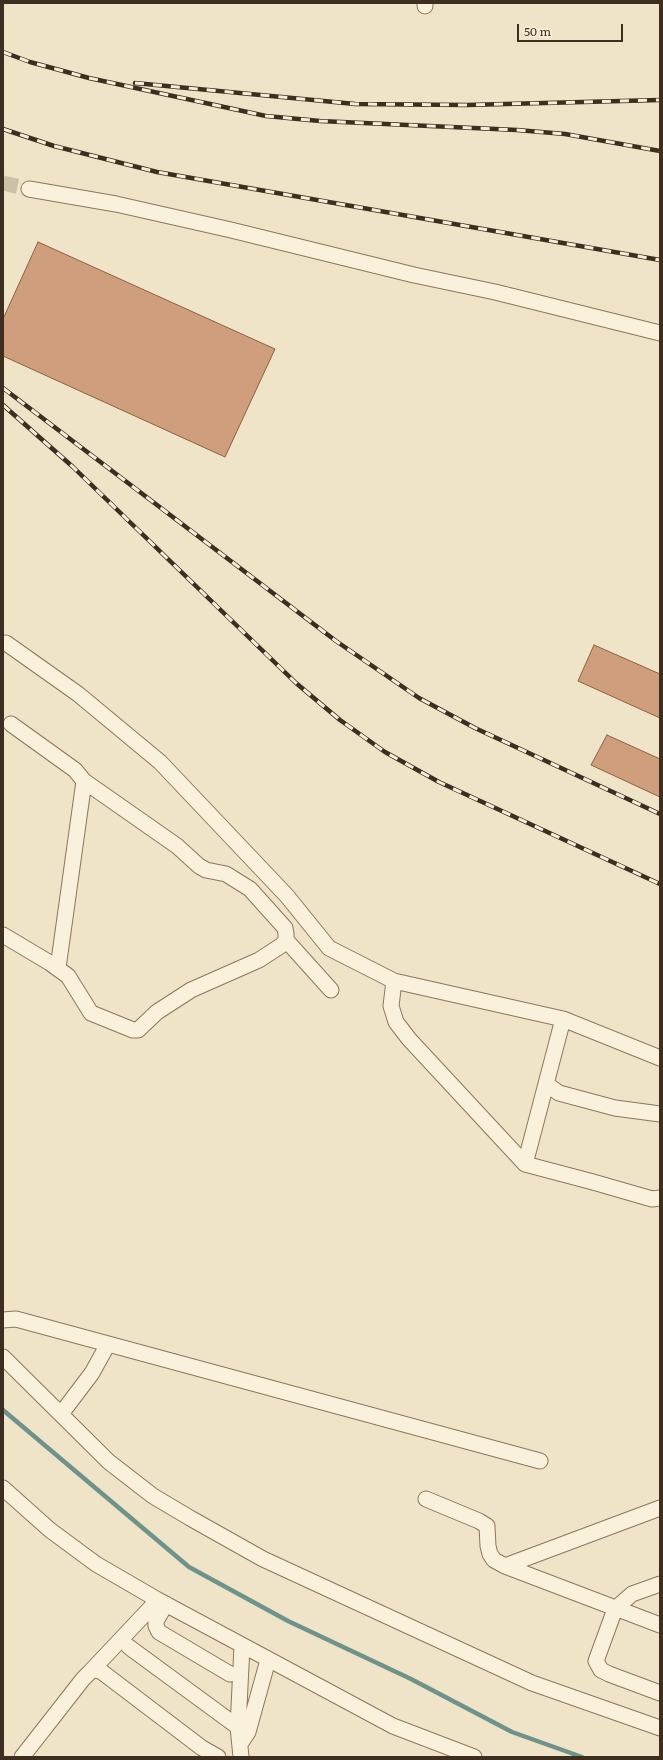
<!DOCTYPE html>
<html>
<head>
<meta charset="utf-8">
<style>
	body { margin:0 }
	#map { position:relative; width:663px; height:1760px; overflow:hidden; background:#f0e4c8; font-family:Literata,serif }
	canvas { display:block }
	.frame { position:absolute; inset:0; border:4px solid #3d2e20; pointer-events:none }
	.scale { position:absolute; left:517px; top:24px; width:106px; height:18px; box-sizing:border-box; border:2px solid #3d2e20; border-top:0; padding-left:5px; font-size:12px; line-height:14px; white-space:nowrap; color:#3d2e20; -webkit-text-stroke:3px #f7eed8; paint-order:stroke }
</style>
</head>
<body>
<div id="map">
<canvas width="663" height="1760"></canvas>
<div class="frame"></div>
<div class="scale">50 m</div>
</div>
<script>
const context = document.querySelector('canvas').getContext('2d');
context.lineJoin = 'round';
function poly(rows) {
  const path = new Path2D();
  for (const r of rows) {
    path.moveTo(r[0], r[1]);
    for (let i = 2; i < r.length; i += 2) path.lineTo(r[i], r[i + 1]);
  }
  return path;
}
function stroke(path, color, width, dash) {
  context.strokeStyle = color;
  context.lineWidth = width;
  context.lineCap = dash ? 'butt' : 'round';
  context.setLineDash(dash || []);
  context.stroke(path);
}
function paint(path, color) {
  context.fillStyle = color;
  context.fill(path, 'evenodd');
}
const stream = poly([
	[3,1410,189,1567,288,1621,411,1679,512,1732,582,1757]
]);
const building = poly([
	[38,242,275,349,225,457,3,356,3,319,38,242],
	[594,645,660,674,660,718,578,681,594,645],
	[607,735,660,759,660,797,591,765,607,735]
]);
const minorTunnel = poly([
	[3,183,29,189]
]);
const minor = poly([
	[425,6,425,3],
	[29,189,116,204,231,230,414,275,495,292,660,333],
	[6,643,78,694,160,762,287,896,329,948,394,981,563,1019,660,1058],
	[3,935,50,963,68,976,91,1013,133,1030,138,1030,157,1012,191,990,259,960,282,945,286,940,286,934,285,928,250,889,226,874,206,870,199,866,177,846,84,781,75,770,11,724],
	[286,940,331,990],
	[58,968,84,781],
	[394,981,391,1006,396,1022,409,1039,525,1164,593,1182,652,1199,660,1198],
	[546,1084,559,1093,615,1108,660,1114],
	[525,1164,563,1019],
	[3,1320,16,1319,540,1461],
	[3,1357,109,1462,153,1496,190,1518,263,1559,532,1683,660,1728],
	[61,1414,92,1373,108,1344],
	[3,1488,50,1530,96,1564,158,1600,393,1726,474,1757],
	[426,1499,479,1521,487,1526,488,1546,490,1554,494,1560,505,1566],
	[660,1508,505,1566,660,1625],
	[660,1584,632,1594,615,1609,596,1661,601,1670,609,1674,660,1693],
	[166,1604,156,1621,156,1626,159,1632,230,1674],
	[129,1647,238,1727],
	[91,1671,158,1600],
	[240,1744,248,1732,268,1660],
	[22,1757,83,1679,91,1671,96,1670,102,1672,202,1748,218,1757],
	[241,1757,238,1727,242,1646]
]);
const rail = poly([
	[3,52,30,62,89,78,266,116,320,121,517,130,565,134,660,151],
	[135,83,355,104,467,105,660,100],
	[3,129,54,146,157,172,660,260],
	[3,388,336,641,419,698,475,728,660,814],
	[3,405,73,467,296,683,340,720,385,752,439,782,660,884]
]);
stroke(stream, '#6f938a', 4.5);
paint(building, '#cf9f7d');
stroke(building, '#8d5f41', 1);
stroke(minorTunnel, '#ccc0a6', 15, [15, 8]);
stroke(minor, '#8d765c', 17);
stroke(minor, '#faf1dc', 15);
stroke(rail, '#3d2e20', 4.5);
stroke(rail, '#f7eed8', 3, [9]);
</script>
</body>
</html>
